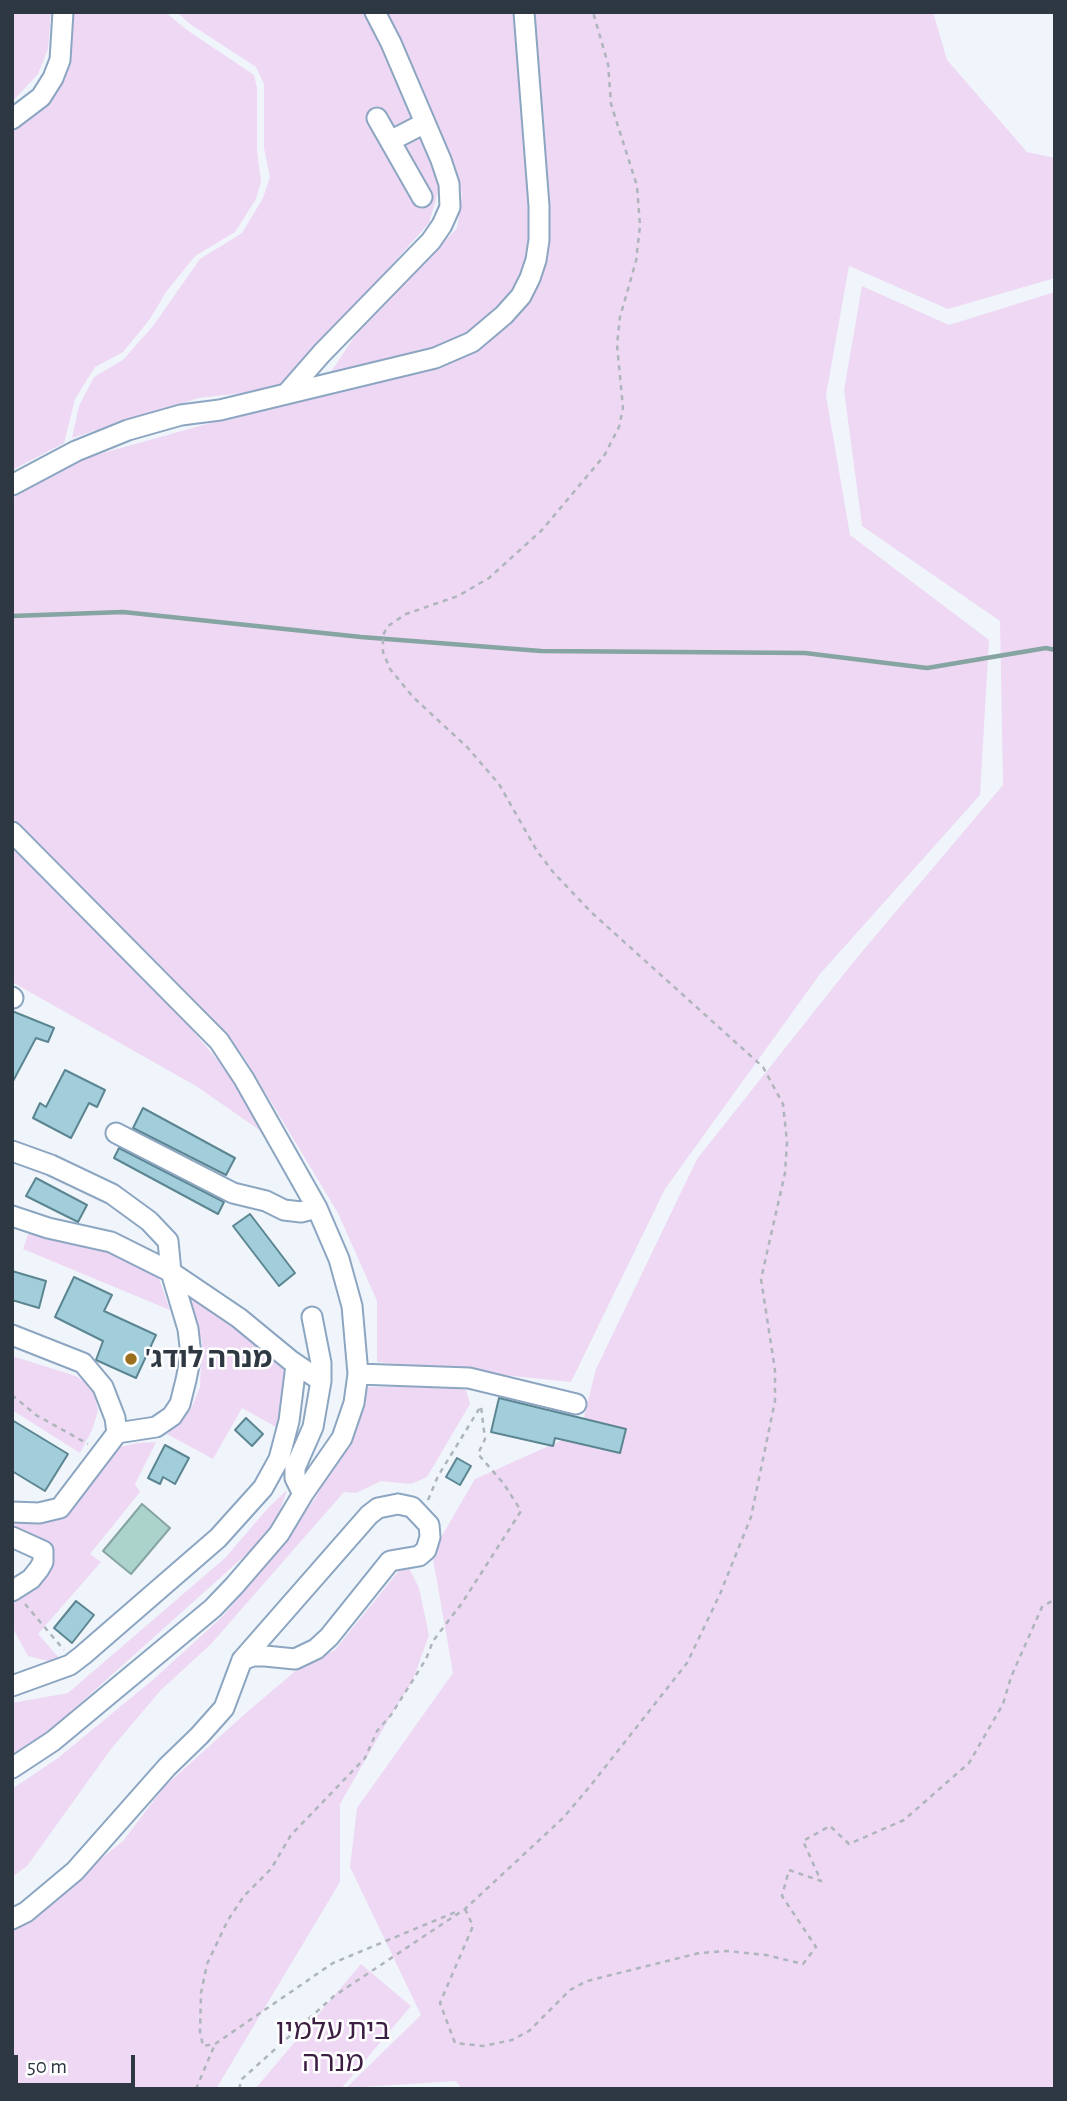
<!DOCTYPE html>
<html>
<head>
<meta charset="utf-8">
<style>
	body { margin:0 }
	#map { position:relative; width:1067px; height:2101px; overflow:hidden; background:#f0f5fb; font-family:"Alegreya Sans",sans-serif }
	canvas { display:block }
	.frame { position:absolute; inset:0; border:14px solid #2d3843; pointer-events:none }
	.scale { position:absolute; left:14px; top:2055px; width:121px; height:32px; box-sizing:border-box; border:4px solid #2d3843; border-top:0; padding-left:9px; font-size:21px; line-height:24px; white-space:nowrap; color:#2d3843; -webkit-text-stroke:5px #fff; paint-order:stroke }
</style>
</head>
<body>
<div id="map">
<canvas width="1067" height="2101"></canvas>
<div class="frame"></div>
<div class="scale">50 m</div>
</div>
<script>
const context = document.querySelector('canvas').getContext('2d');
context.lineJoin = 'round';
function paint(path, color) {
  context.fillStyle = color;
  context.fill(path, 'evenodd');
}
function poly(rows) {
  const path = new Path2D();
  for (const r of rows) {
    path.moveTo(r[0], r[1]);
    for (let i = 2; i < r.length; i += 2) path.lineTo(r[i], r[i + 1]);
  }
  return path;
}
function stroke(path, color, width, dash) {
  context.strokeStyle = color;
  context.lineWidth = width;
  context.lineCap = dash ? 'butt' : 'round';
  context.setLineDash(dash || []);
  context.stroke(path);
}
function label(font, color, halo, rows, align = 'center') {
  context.font = font + ' "Alegreya Sans","Noto Sans Hebrew",sans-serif';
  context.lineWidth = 5;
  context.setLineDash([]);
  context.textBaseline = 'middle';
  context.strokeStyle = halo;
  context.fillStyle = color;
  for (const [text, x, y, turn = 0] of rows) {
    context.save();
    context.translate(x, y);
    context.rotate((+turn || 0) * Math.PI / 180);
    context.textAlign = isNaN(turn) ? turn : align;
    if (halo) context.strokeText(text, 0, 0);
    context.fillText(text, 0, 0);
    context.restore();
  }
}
const green = poly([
	[12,12,51,12,48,49,38,74,12,102],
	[72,12,165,12,187,30,254,75,257,88,257,150,261,182,256,199,235,232,195,256,166,292,150,319,123,352,95,367,75,399,64,443,12,470,12,128,40,110,60,87,69,68],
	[177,12,364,12,381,42,438,171,438,192,429,223,293,376,276,389,199,398,72,438,79,406,94,377,123,360,153,326,200,259,242,233,263,198,270,177,264,148,264,84,256,67,190,24],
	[387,12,933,12,947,60,1027,152,1055,158,1055,278,948,309,849,266,826,395,850,535,989,640,980,795,820,974,665,1189,571,1382,377,1362,377,1301,338,1213,244,1057,199,1007,33,848,12,816,12,499,35,483,85,458,228,418,331,372,358,331,457,228,462,194,450,155],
	[862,286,949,325,1055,292,1055,2089,462,2089,456,2081,346,2088,421,2015,350,1867,357,1808,453,1673,432,1553,475,1479,580,1432,596,1369,697,1159,855,960,1003,785,1000,621,862,526,844,390],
	[12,845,125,955,187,1024,226,1070,261,1131,196,1086,12,982],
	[29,1231,124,1254,158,1276,170,1310,23,1249],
	[186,1291,215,1306,290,1371,276,1427,242,1408,213,1459,167,1434,191,1409,200,1387,202,1341,184,1299],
	[12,1356,76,1376,89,1385,95,1396,98,1411,92,1430,80,1453,12,1410],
	[436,1386,466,1390,470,1404,427,1477,411,1484,381,1481,356,1493,344,1492,211,1644,161,1690,111,1749,27,1866,12,1877,12,1789,58,1758,155,1678,223,1616,271,1560,316,1497,343,1448,368,1387],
	[156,1442,135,1484,140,1492,90,1554,101,1562,38,1634,60,1659,48,1661,28,1656,12,1627,12,1595,50,1546,12,1524,12,1517,53,1518,72,1510,120,1447,137,1443],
	[287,1490,279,1514,260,1542,27,1751,12,1757,12,1703,68,1693,225,1558,269,1507],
	[406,1562,419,1588,429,1635,413,1680,391,1715,340,1804,340,1882,216,2089,12,2089,12,1930,123,1841,164,1787,247,1712,306,1662,334,1651],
	[361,1964,411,2006,341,2089,255,2089]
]);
const water = poly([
	[142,1504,170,1528,131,1574,103,1551,142,1504]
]);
const stream = poly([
	[12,616,123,612,361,637,541,651,805,653,927,668,1046,648,1055,650]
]);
const building = poly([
	[12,1011,54,1028,48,1042,36,1038,12,1083,12,1011],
	[65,1070,105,1090,97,1107,89,1103,71,1138,33,1118,40,1103,46,1107,65,1070],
	[143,1108,235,1158,226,1175,133,1128,143,1108],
	[119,1148,224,1202,218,1214,114,1158,119,1148],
	[36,1178,87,1205,78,1222,26,1196,36,1178],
	[250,1214,295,1273,279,1286,233,1226,250,1214],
	[12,1271,46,1281,39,1308,12,1300,12,1271],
	[74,1277,112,1295,104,1311,156,1335,136,1378,96,1360,103,1341,55,1317,74,1277],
	[499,1398,626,1429,620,1453,555,1438,553,1446,491,1432,499,1398],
	[246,1418,263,1434,252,1446,235,1430,246,1418],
	[12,1420,68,1454,45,1491,12,1471,12,1420],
	[165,1445,189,1458,175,1484,163,1477,160,1484,148,1478,165,1445],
	[457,1458,471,1466,460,1485,446,1477,457,1458],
	[76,1601,94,1615,72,1643,54,1628,76,1601]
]);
const path = poly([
	[12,1395,36,1415,88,1444],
	[428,1500,438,1476,481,1406,485,1439,478,1454,504,1484,521,1511,462,1603,433,1641,426,1659,413,1680,391,1715,377,1731,365,1758,291,1835,271,1869,244,1896,228,1920,207,1964,201,1993,200,2032,203,2046,215,2044,333,1963,458,1911],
	[25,1604,64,1650],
	[465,1909,473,1926,440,2003,455,2043,483,2046,512,2040,529,2031,570,1990,587,1981,699,1953,728,1951,766,1955,803,1964,816,1947,782,1896,789,1870,821,1881,803,1841,830,1826,849,1844,904,1820,969,1763,1003,1704,1011,1677,1042,1607,1055,1599],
	[196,2089,215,2044],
	[239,2089,242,2079,334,1996,465,1909,563,1818,591,1785,687,1663,720,1594,751,1517,775,1401,775,1370,761,1279,785,1173,787,1142,783,1104,763,1067,591,912,553,872,537,851,499,784,467,747,413,697,390,669,383,652,383,635,388,626,406,614,458,596,489,578,542,530,604,456,619,427,623,408,617,345,620,317,636,261,640,226,637,186,611,104,608,64,593,12]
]);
const minor = poly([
	[377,118,422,197],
	[12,119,41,97,53,78,60,60,63,12],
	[390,141,425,123],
	[287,393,322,353,431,241,442,225,450,207,449,184,441,160,391,43,375,12],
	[12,485,76,451,128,430,181,415,220,410,435,358,472,342,504,315,521,296,530,278,536,260,539,240,539,206,524,12],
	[12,832,219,1041,244,1079,317,1208,339,1259,352,1306,358,1374,354,1403,342,1438,303,1494,279,1534,234,1586,213,1608,53,1741,12,1768],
	[12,997,13,998],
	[116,1133,233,1193,266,1201,284,1210,301,1212,317,1208],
	[12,1151,51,1165,112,1194,149,1221,168,1241,171,1272,188,1329,191,1355,186,1380,180,1404,172,1416,156,1427,117,1433],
	[12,1216,48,1228,111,1242,171,1272,239,1318,290,1360,321,1381],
	[12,1335,83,1363,103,1387,115,1418,117,1433,60,1508,39,1513,12,1512],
	[358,1374,469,1378,576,1404],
	[303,1494,295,1478,295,1468,313,1427,321,1381,321,1363,312,1317],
	[398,1504,412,1507,429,1525,430,1537,426,1550,419,1556,390,1561,329,1637,316,1649,295,1659,265,1656,253,1656,242,1660,369,1515,378,1508,398,1504],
	[12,1537,43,1551,43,1562,39,1569,31,1579,12,1591],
	[12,1686,70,1665,83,1655,218,1538,263,1488,279,1459,289,1421,296,1365],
	[12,1919,26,1912,75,1871,167,1767,199,1736,224,1708,242,1660]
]);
const markers = [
	[131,1359,7,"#9b6f1e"]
];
const poiNames = [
	["'מנרה לודג",145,1359]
];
const parkNames = [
	["בית עלמין",333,2031],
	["מנרה",333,2063]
];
paint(green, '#eed8f3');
paint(water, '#abd3cb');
stroke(water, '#85a4a2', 2);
stroke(stream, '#85a4a2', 4.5);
paint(building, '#a2cedb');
stroke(building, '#5b8691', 2);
stroke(minor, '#8ca6c2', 23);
stroke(path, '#aeb5bc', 2.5, [5, 5]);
stroke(minor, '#fff', 19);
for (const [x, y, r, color] of markers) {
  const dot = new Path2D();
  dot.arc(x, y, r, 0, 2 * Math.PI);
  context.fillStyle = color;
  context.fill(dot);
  stroke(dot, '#fff', 2.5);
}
label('bold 28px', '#2d3843', '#fff', poiNames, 'left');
label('28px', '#3c1e42', '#fff', parkNames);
</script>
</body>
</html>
